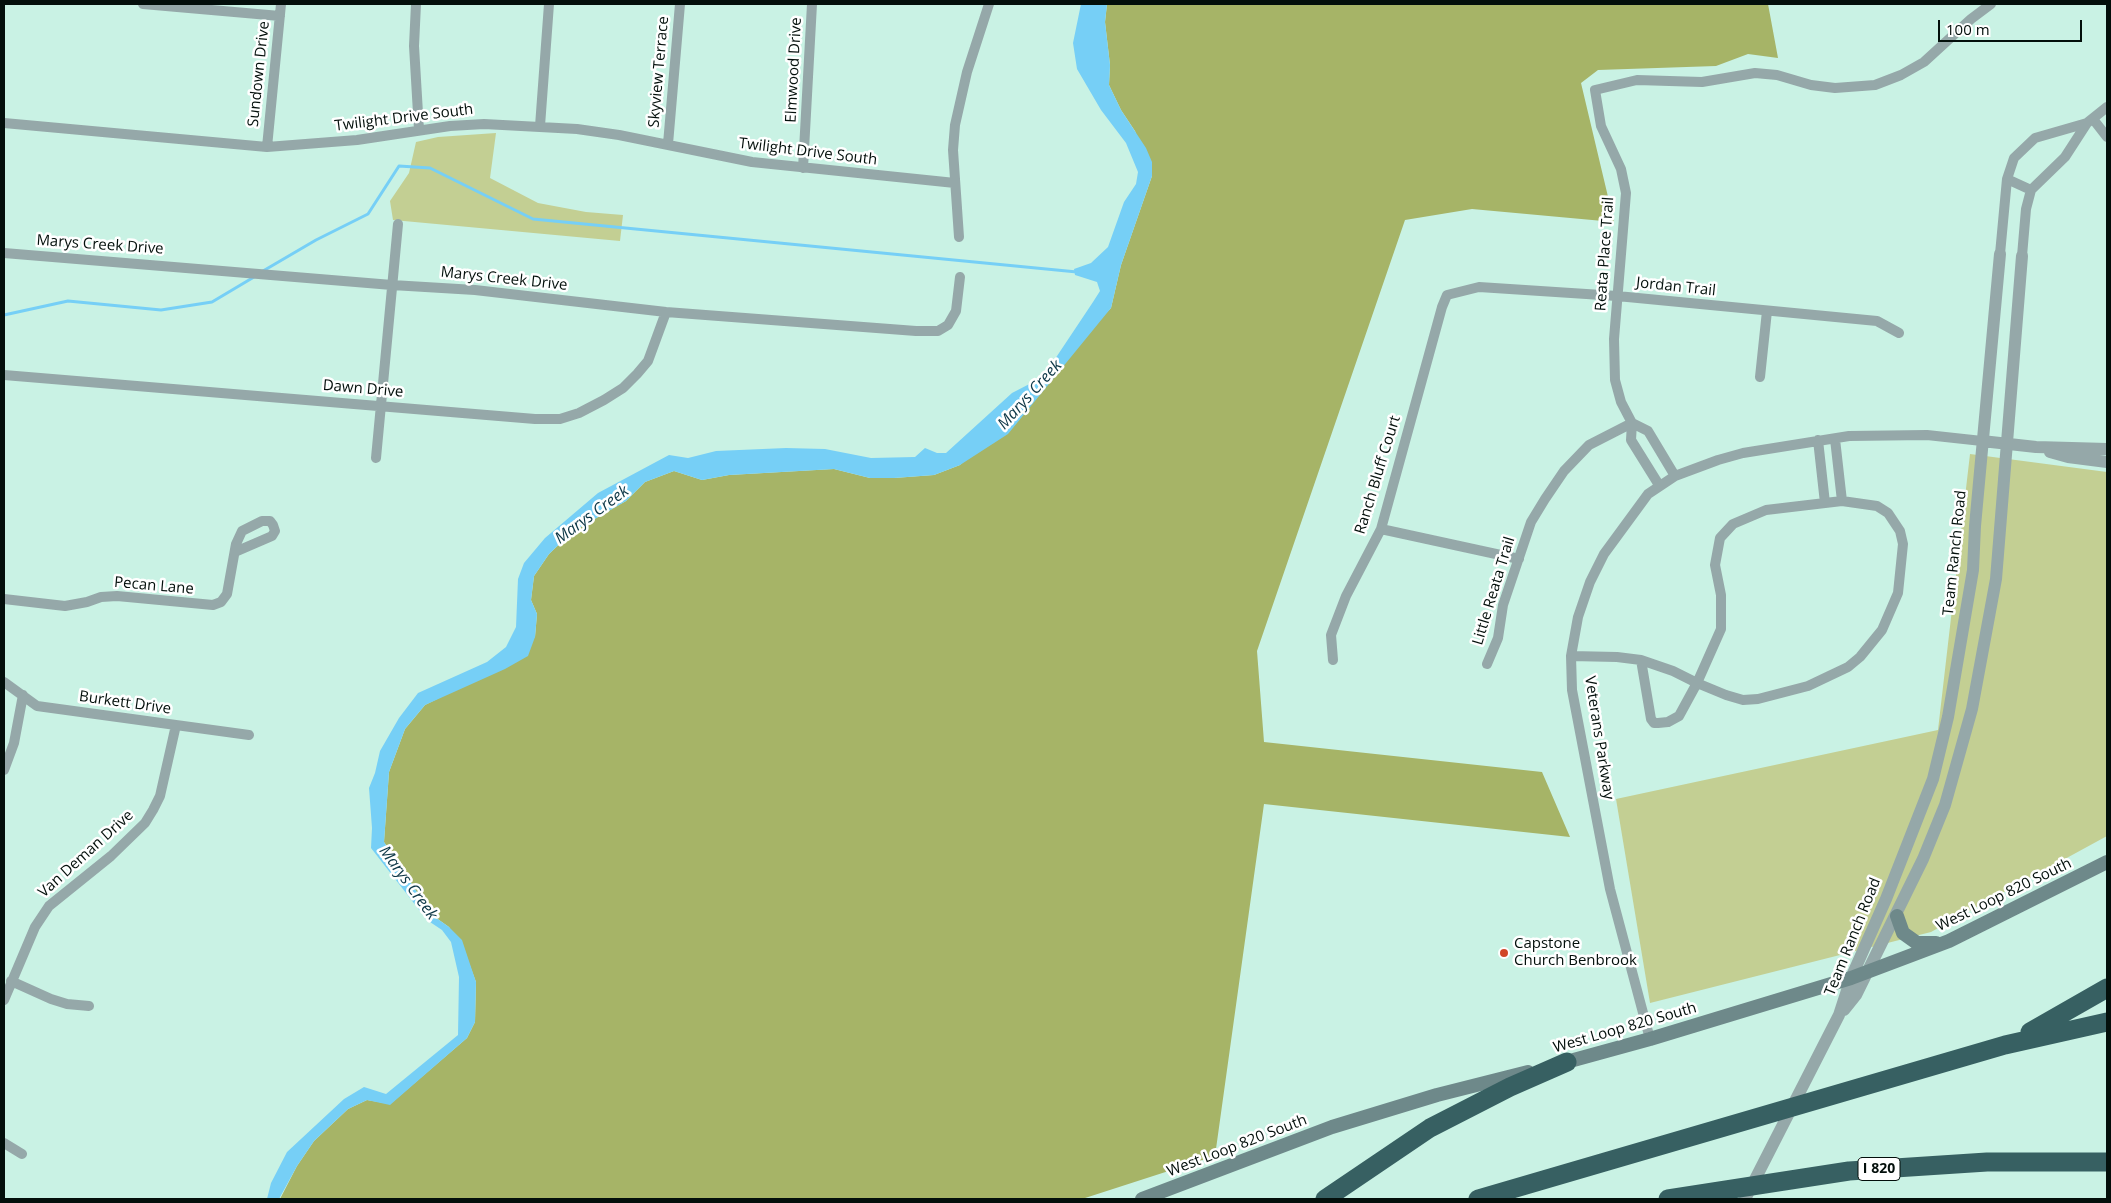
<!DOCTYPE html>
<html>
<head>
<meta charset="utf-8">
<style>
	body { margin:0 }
	#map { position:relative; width:2111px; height:1203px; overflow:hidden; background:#c9f2e4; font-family:"Open Sans",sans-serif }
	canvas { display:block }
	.frame { position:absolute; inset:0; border:5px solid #030f0b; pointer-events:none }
	.scale { position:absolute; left:1938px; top:20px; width:144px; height:22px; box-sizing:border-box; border:2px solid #030f0b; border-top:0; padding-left:6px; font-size:15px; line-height:18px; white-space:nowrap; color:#030f0b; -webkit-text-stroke:4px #fff; paint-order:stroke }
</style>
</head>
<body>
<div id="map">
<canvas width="2111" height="1203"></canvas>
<div class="frame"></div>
<div class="scale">100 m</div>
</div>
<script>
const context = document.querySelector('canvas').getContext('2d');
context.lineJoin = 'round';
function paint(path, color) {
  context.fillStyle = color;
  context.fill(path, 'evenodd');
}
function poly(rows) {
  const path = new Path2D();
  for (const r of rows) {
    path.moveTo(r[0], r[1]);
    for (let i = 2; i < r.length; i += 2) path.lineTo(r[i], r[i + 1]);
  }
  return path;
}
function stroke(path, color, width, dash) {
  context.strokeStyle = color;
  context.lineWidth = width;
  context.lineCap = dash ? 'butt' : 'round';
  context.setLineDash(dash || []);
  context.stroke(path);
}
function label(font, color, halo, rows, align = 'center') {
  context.font = font + ' "Open Sans",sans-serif';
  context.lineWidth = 5;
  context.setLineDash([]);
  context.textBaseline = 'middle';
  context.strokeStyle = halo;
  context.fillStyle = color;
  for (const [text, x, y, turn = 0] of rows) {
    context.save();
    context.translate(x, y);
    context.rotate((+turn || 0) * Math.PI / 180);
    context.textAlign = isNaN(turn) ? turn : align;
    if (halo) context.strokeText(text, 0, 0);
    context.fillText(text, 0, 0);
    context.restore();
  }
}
const green = poly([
	[496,133,490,178,538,203,586,212,623,215,620,241,393,220,390,201,409,173,416,142,438,137],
	[1970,454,2107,472,2107,836,1931,932,1650,1003,1616,799,1938,730]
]);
const forest = poly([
	[1107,4,1768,4,1778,58,1748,54,1716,66,1598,70,1581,83,1614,222,1472,209,1405,220,1257,651,1264,742,1542,772,1570,837,1264,804,1215,1156,1082,1199,280,1199,297,1166,314,1141,348,1109,367,1100,390,1104,467,1038,475,1022,476,982,470,966,449,927,432,915,384,842,389,772,405,729,425,705,453,691,535,637,537,614,531,600,534,576,549,554,572,532,626,501,645,482,674,471,702,480,729,475,834,469,870,478,894,478,934,475,960,465,1111,308,1121,265,1152,176,1135,131,1121,110,1109,85,1110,65,1105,22]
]);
const water = poly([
	[1081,4,1107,4,1105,22,1110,65,1109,85,1121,110,1146,148,1152,162,1152,176,1121,265,1111,308,1008,434,960,465,934,475,894,478,870,478,834,469,729,475,702,480,674,471,645,482,626,501,572,532,549,554,534,576,531,600,537,614,535,637,528,656,505,669,425,705,405,729,389,772,384,842,432,915,449,927,462,940,476,982,475,1022,467,1038,390,1105,367,1100,348,1109,314,1141,297,1166,279,1199,267,1199,271,1183,287,1152,344,1099,364,1087,386,1094,458,1035,459,977,451,942,442,930,427,920,371,848,372,828,369,788,375,773,380,751,399,718,418,693,487,662,506,647,516,627,518,579,524,563,545,538,598,493,669,455,688,458,716,451,786,448,825,449,871,458,915,457,925,448,937,453,946,453,1012,393,1043,377,1093,302,1100,291,1097,282,1075,275,1074,269,1091,263,1108,247,1124,202,1136,184,1138,172,1126,143,1101,110,1077,69,1073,43]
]);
const stream = poly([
	[263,271,316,240,368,214,399,166,430,168,533,219,1077,272],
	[4,315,68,301,161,310,212,302,254,277]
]);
const minor = poly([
	[143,4,280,16],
	[416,4,414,46,419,130],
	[2093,119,2107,137],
	[4,123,267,147,357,140,450,126,484,124,577,129,619,135,752,162,955,183],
	[540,126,549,4],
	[668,144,680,4],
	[267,147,281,4],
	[803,168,812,4],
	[2007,179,2031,190],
	[959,237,953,150,955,125,967,72,989,4],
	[4,253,392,285,475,290,666,312,916,331,938,331,948,325,956,311,960,277],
	[2000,254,2007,179,2014,158,2035,138,2087,123],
	[2022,256,2026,209,2031,190,2065,157,2087,123,2107,107],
	[4,375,535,419,560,419,579,413,604,400,623,388,637,374,648,361,666,312],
	[1760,377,1767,311],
	[1632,423,1648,431,1675,476],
	[1835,439,1842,501],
	[1818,440,1825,503],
	[376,458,398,224],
	[1659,485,1631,440,1632,423,1621,402,1615,380,1614,339,1626,193,1621,169,1601,126,1595,90,1637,80,1702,82,1755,73,1777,75,1811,85,1835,88,1875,85,1901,75,1924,62,1971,19,1991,4],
	[1381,529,1519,559],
	[4,599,65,606,87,602,101,597,117,596,213,605,221,602,227,594,236,544,242,531,262,521,270,521,273,525,275,531,272,536,235,552],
	[1571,656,1617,657,1641,660,1673,671,1697,683,1726,695,1743,700,1758,699,1808,686,1848,667,1860,657,1882,630,1898,593,1903,544,1900,531,1888,513,1877,506,1842,501,1766,510,1733,524,1720,538,1715,565,1721,595,1721,629,1697,683,1679,716,1668,722,1658,723,1654,723,1651,719,1641,660],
	[1333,660,1331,635,1346,596,1381,529,1442,307,1447,295,1479,287,1617,296,1877,321,1899,333],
	[1487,664,1498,638,1503,605,1531,522,1545,499,1564,471,1589,445,1632,423],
	[4,682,37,706,249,735],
	[4,770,14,743,23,695],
	[11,981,51,999,67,1004,89,1006],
	[4,1000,35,927,49,906,111,856,145,823,153,810,160,796,176,725],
	[1650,1039,1610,889,1572,690,1571,656,1578,617,1590,582,1604,554,1648,494,1675,476,1718,460,1743,453,1849,436,1927,435,1982,441],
	[4,1143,22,1154]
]);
const tertiary = poly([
	[1982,441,2036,447,2107,449],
	[2050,452,2068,457,2107,462],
	[1844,1010,1856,995,1923,859,1945,805,1972,709,1996,579,2022,256],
	[1745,1199,1839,1015,1851,978,1886,899,1933,779,1948,717,1973,570,1975,526,2000,254]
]);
const secondary = poly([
	[1897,916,1903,933,1917,943,1936,943],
	[1559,1064,1650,1039,1851,978,1912,955,1949,941,2107,862],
	[1142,1199,1332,1127,1437,1095,1528,1072]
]);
const motorway = poly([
	[2030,1032,2107,988],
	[1325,1199,1430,1128,1510,1087,1567,1062],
	[1478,1199,2005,1045,2107,1022],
	[1668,1199,1849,1171,1987,1162,2107,1162]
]);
const markers = [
	[1504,953,5,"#d14628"]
];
const shields = [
	[1879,1169,42]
];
const shieldNames = [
	["I 820",1879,1169]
];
const streetNames = [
	["Elmwood Drive",794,70,-87],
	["Skyview Terrace",659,72,-85],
	["Sundown Drive",259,74,-84],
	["Twilight Drive South",404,118,-7],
	["Twilight Drive South",808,152,7],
	["Marys Creek Drive",100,245,4],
	["Reata Place Trail",1605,254,-86],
	["Marys Creek Drive",504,279,6],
	["Jordan Trail",1676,287,6],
	["Dawn Drive",363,389,5],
	["Ranch Bluff Court",1378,475,-73],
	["Team Ranch Road",1955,553,-84],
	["Pecan Lane",154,586,5],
	["Little Reata Trail",1494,591,-73],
	["Burkett Drive",125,703,8],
	["Veterans Parkway",1599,738,81],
	["Van Deman Drive",86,854,-42],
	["West Loop 820 South",2004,895,-26],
	["Team Ranch Road",1853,937,-68],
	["West Loop 820 South",1625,1028,-16],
	["West Loop 820 South",1237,1146,-21]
];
const poiNames = [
	["Capstone",1514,944],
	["Church Benbrook",1514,961]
];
const waterNames = [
	["Marys Creek",1030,395,-48],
	["Marys Creek",592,515,-36],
	["Marys Creek",408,883,54]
];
paint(green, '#c3cf93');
paint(forest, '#a6b467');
paint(water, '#76cff6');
stroke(stream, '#76cff6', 3);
stroke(minor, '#95a8a9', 10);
stroke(tertiary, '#95a8a9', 12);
stroke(secondary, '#6e898a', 14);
stroke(motorway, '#376062', 19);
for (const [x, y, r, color] of markers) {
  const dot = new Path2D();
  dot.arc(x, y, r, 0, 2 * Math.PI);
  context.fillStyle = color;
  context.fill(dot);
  stroke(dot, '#fff', 2);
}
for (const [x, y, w] of shields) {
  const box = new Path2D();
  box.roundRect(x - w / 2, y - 11.5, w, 23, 4);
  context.fillStyle = '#fff';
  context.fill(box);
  stroke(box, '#030f0b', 1);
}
label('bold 14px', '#030f0b', null, shieldNames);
label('15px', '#030f0b', '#fff', streetNames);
label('15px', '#030f0b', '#fff', poiNames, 'left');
label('italic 16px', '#0c3646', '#fff', waterNames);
</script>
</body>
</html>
